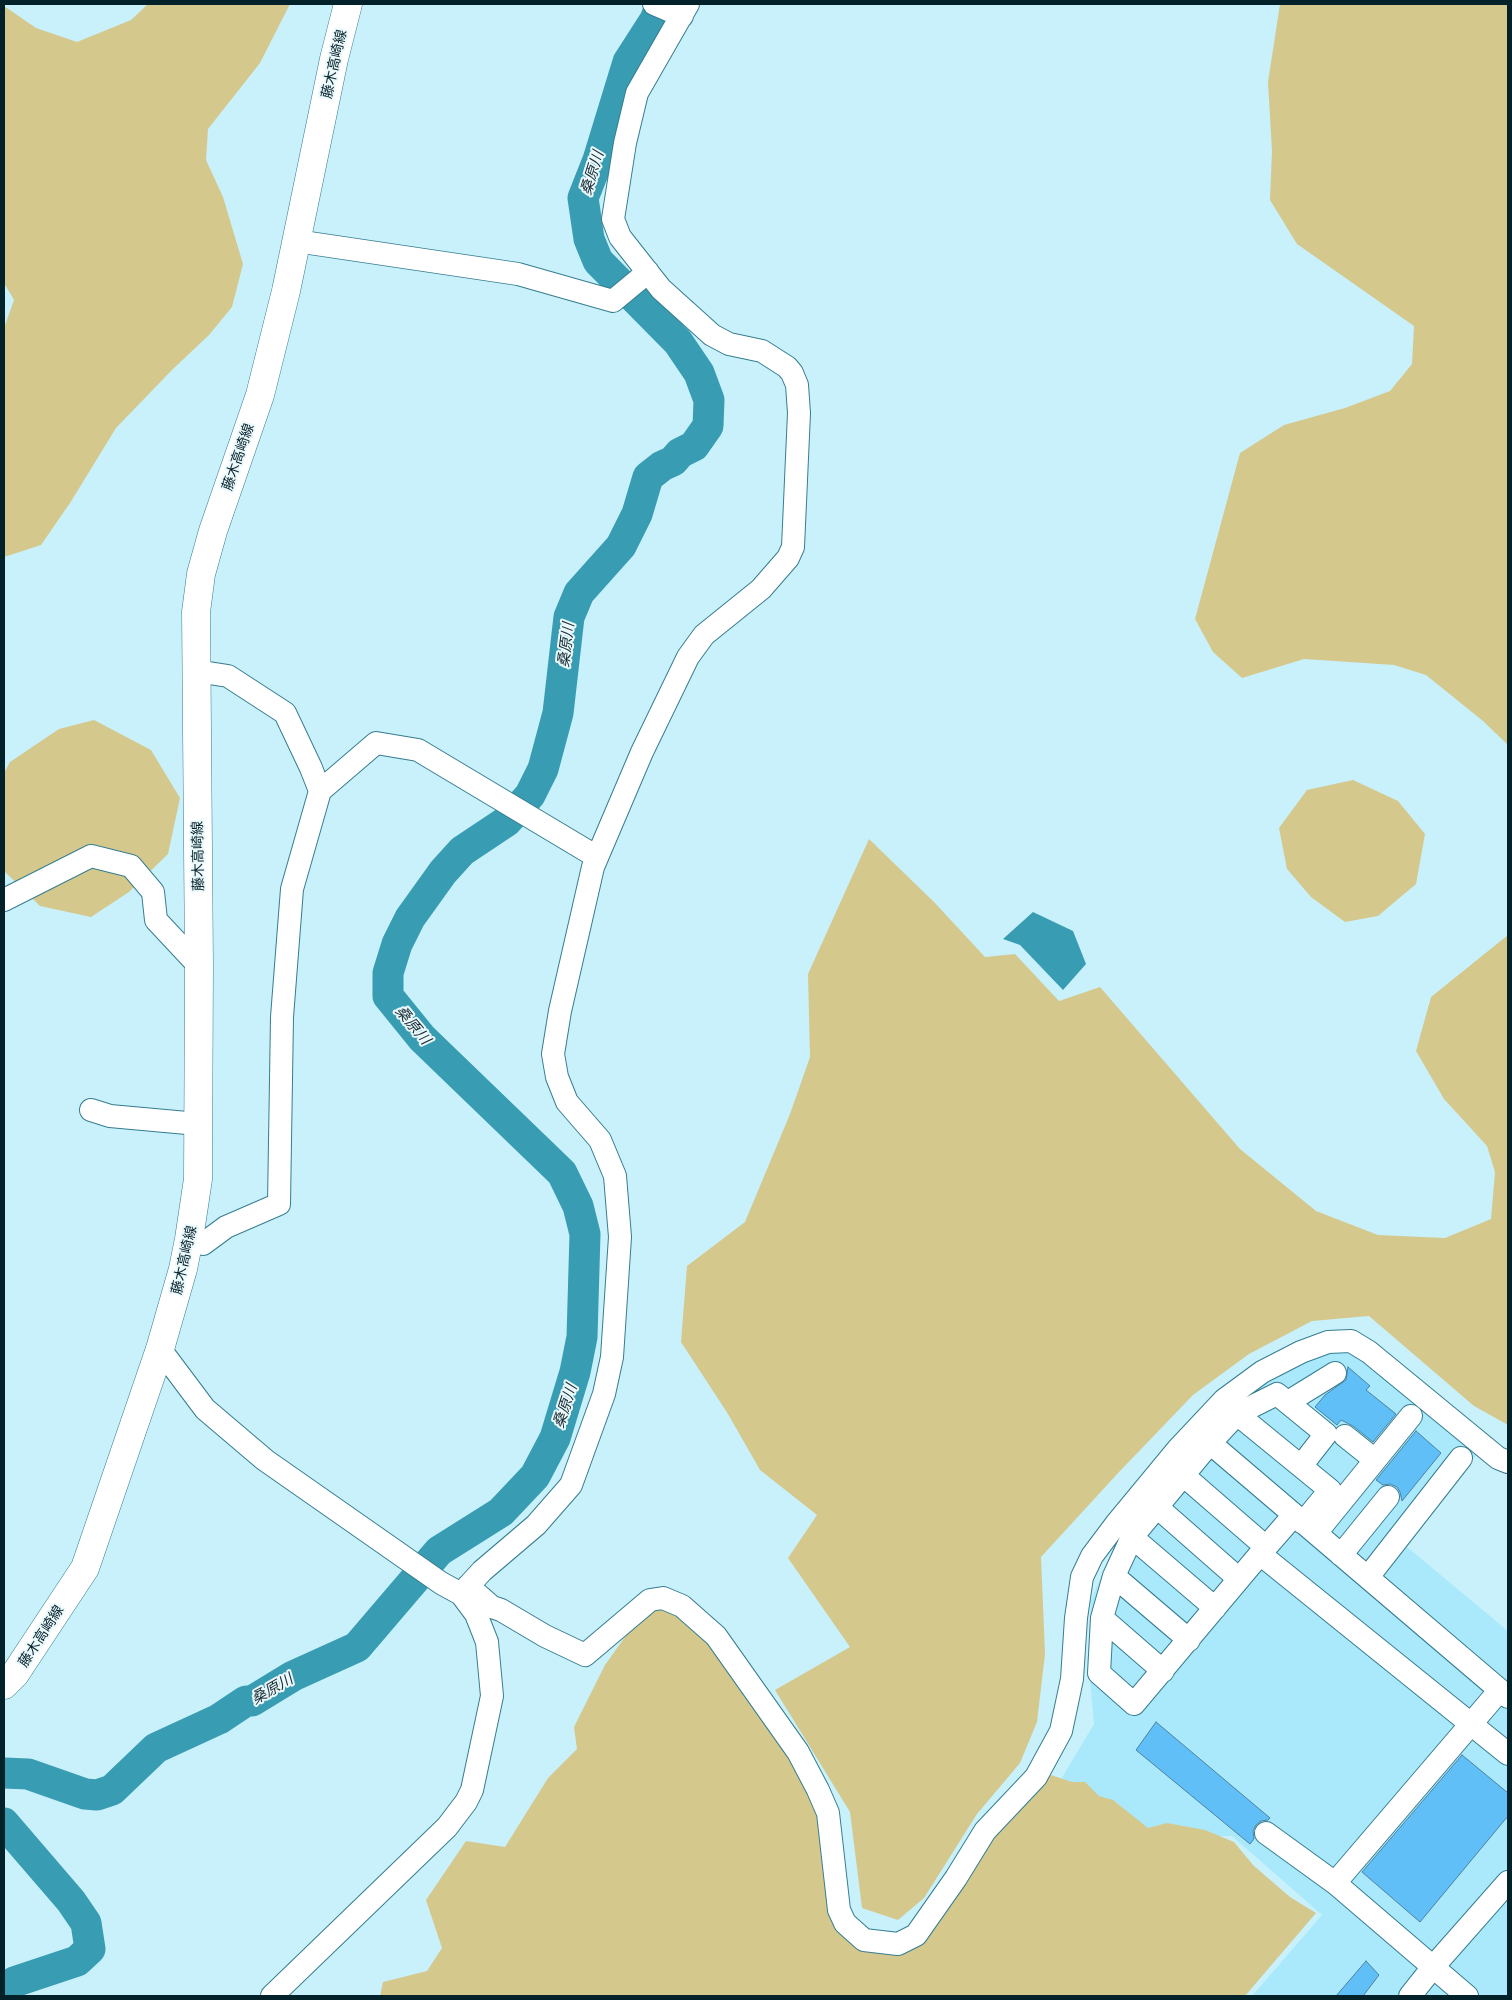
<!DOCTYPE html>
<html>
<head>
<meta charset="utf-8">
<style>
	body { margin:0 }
	#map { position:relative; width:1512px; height:2000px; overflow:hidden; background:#c8f1fc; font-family:Ubuntu,sans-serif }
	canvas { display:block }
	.frame { position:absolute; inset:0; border:5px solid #032128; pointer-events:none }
</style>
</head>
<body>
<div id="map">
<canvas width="1512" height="2000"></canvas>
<div class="frame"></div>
</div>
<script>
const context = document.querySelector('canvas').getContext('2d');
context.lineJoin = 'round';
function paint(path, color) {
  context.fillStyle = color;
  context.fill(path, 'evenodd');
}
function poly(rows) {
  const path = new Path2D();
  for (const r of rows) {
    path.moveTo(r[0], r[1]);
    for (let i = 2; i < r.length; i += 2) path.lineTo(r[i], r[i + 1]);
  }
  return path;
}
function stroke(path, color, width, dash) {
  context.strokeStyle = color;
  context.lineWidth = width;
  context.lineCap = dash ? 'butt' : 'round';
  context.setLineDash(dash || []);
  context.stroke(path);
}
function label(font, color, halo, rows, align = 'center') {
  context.font = font + ' Ubuntu,"Noto Sans JP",sans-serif';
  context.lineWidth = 4;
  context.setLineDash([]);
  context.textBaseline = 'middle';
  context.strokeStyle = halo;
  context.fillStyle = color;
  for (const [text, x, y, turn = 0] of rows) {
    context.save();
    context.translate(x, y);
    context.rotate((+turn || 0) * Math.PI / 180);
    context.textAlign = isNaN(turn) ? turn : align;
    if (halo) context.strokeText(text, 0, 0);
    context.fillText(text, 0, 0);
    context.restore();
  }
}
const built = poly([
	[1330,1347,1358,1352,1478,1453,1407,1547,1508,1631,1508,1996,1252,1996,1322,1915,1232,1836,1144,1838,1048,1801,1094,1724,1088,1659,1091,1601,1120,1531,1218,1412]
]);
const green = poly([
	[148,4,290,4,260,63,208,129,206,160,223,197,243,264,232,307,209,335,172,370,116,428,70,503,41,545,4,557,4,328,14,300,4,283,4,6,36,28,77,42,131,20],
	[1280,4,1508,4,1508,745,1483,721,1426,675,1394,665,1304,659,1242,678,1213,652,1195,619,1240,453,1284,425,1345,408,1390,391,1412,364,1414,326,1297,244,1270,200,1272,151,1268,82],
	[94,720,151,750,180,798,168,854,129,892,91,917,40,906,4,871,4,773,10,762,59,729],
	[1353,780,1398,801,1425,834,1416,884,1378,916,1345,922,1311,897,1287,869,1279,828,1307,790],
	[869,839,935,903,985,957,1015,954,1059,1001,1100,987,1240,1149,1316,1211,1378,1235,1445,1238,1491,1219,1495,1172,1487,1146,1444,1099,1416,1051,1431,997,1508,935,1508,1425,1474,1406,1369,1316,1312,1321,1249,1354,1193,1395,1119,1472,1041,1557,1045,1654,1037,1722,1020,1763,977,1814,924,1898,898,1920,862,1908,850,1812,775,1690,850,1647,788,1558,817,1515,760,1470,728,1414,681,1342,687,1266,745,1222,790,1114,810,1057,808,974],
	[664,1607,682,1615,712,1644,791,1758,819,1812,832,1916,900,1951,992,1832,1029,1801,1051,1775,1072,1782,1085,1782,1099,1796,1113,1800,1148,1828,1167,1823,1205,1830,1234,1842,1254,1866,1290,1897,1316,1913,1245,1996,380,1996,383,1982,427,1971,442,1948,426,1900,466,1841,505,1847,548,1778,577,1749,574,1727,605,1665,637,1620]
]);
const water = poly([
	[1033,912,1073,931,1086,964,1063,990,1020,945,1003,939]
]);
const river = poly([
	[4,1773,28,1774,85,1794,97,1795,112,1790,156,1748,219,1719,246,1701,252,1701,293,1676,357,1647,439,1551,501,1512,535,1476,555,1438,575,1372,582,1337,585,1234,578,1206,562,1173,422,1038,388,996,388,973,397,944,410,918,443,872,462,851,507,821,530,795,543,769,558,713,569,617,579,593,621,546,637,514,648,477,662,466,673,461,680,453,694,446,708,426,709,400,699,373,678,342,598,261,589,239,583,198,598,160,628,62,655,20,661,4],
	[4,1823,71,1901,86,1923,90,1949,77,1961,14,1982,4,1995]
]);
const building = poly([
	[1348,1367,1370,1386,1366,1390,1396,1414,1373,1442,1353,1426,1341,1420,1337,1425,1315,1407,1325,1395,1346,1380,1348,1367],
	[1416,1431,1441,1453,1402,1501,1400,1492,1397,1487,1390,1484,1383,1485,1376,1480,1416,1431],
	[1156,1722,1270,1818,1268,1820,1261,1821,1256,1825,1253,1831,1254,1839,1250,1844,1136,1750,1156,1722],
	[1462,1755,1508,1793,1508,1816,1420,1922,1362,1872,1462,1755],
	[1366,1961,1379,1975,1363,1996,1336,1996,1366,1961]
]);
const minor = poly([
	[654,4,682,16],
	[296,241,518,274,613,301,648,272],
	[196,671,228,676,285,713,311,768,320,791,376,743,418,750,597,857],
	[4,900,91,856,131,866,153,892,156,920,199,966],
	[91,1110,110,1116,198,1124],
	[189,1239,203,1244,226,1227,279,1204,282,1017,292,889,320,791],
	[160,1349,205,1409,265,1460,441,1583,461,1594,476,1614,487,1642,492,1696,472,1790,466,1802,447,1827,272,1996],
	[1288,1402,1335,1373],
	[1237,1414,1277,1394,1326,1434,1301,1466],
	[1345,1436,1375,1460],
	[1210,1443,1508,1697],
	[1183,1475,1266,1547],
	[1157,1507,1239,1579],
	[1294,1515,1260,1554,1508,1754],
	[1316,1533,1411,1416],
	[1132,1537,1215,1608],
	[1260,1554,1134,1704,1099,1673,1102,1618,1114,1576,1132,1537,1210,1443,1237,1414,1330,1490,1303,1523],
	[1341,1555,1388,1497],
	[1114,1576,1189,1640],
	[1368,1577,1461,1458],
	[468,1586,492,1607,501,1610,545,1636,585,1655,650,1600,663,1598,682,1606,716,1636,798,1752,818,1790,828,1813,839,1910,845,1923,864,1940,898,1944,916,1935,956,1878,985,1831,1036,1777,1061,1731,1072,1679,1076,1618,1082,1577,1092,1556,1116,1524,1178,1449,1224,1400,1262,1372,1301,1352,1328,1342,1351,1341,1369,1352,1498,1458,1508,1462],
	[461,1594,482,1571,536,1525,571,1485,604,1394,612,1357,620,1237,615,1176,600,1140,567,1102,557,1077,553,1054,560,1011,593,867,642,752,688,657,704,635,761,589,788,558,793,547,799,413,797,385,792,373,787,367,762,351,729,344,712,335,661,289,620,237,613,219,625,143,637,93,688,4],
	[1102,1618,1163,1671],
	[1266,1833,1335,1883,1467,1996],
	[1335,1883,1500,1690],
	[1410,1996,1433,1967,1508,1882]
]);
const major = poly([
	[4,1685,15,1674,85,1568,160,1349,183,1269,189,1239,198,1179,199,966,196,612,201,574,213,531,260,395,286,291,334,59,348,4]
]);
const streetNames = [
	["藤木高崎線",334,64,-77],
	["藤木高崎線",238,457,-71],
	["藤木高崎線",198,856,-91],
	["藤木高崎線",184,1260,-77],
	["藤木高崎線",41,1636,-57]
];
const waterNames = [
	["桑原川",592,173,-73],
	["桑原川",566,645,-83],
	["桑原川",413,1025,50],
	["桑原川",565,1406,-72],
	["桑原川",272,1689,-30]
];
paint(built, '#aae9fb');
paint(green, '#d5c88d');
paint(water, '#389cb3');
stroke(river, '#389cb3', 31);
paint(building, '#5fbff6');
stroke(building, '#4d82a2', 1);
stroke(minor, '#367d8f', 24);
stroke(major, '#367d8f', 29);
stroke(minor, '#fff', 22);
stroke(major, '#fff', 28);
label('14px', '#032128', '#ebf8fc', streetNames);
label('italic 15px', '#192f35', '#ebf8fc', waterNames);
</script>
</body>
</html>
